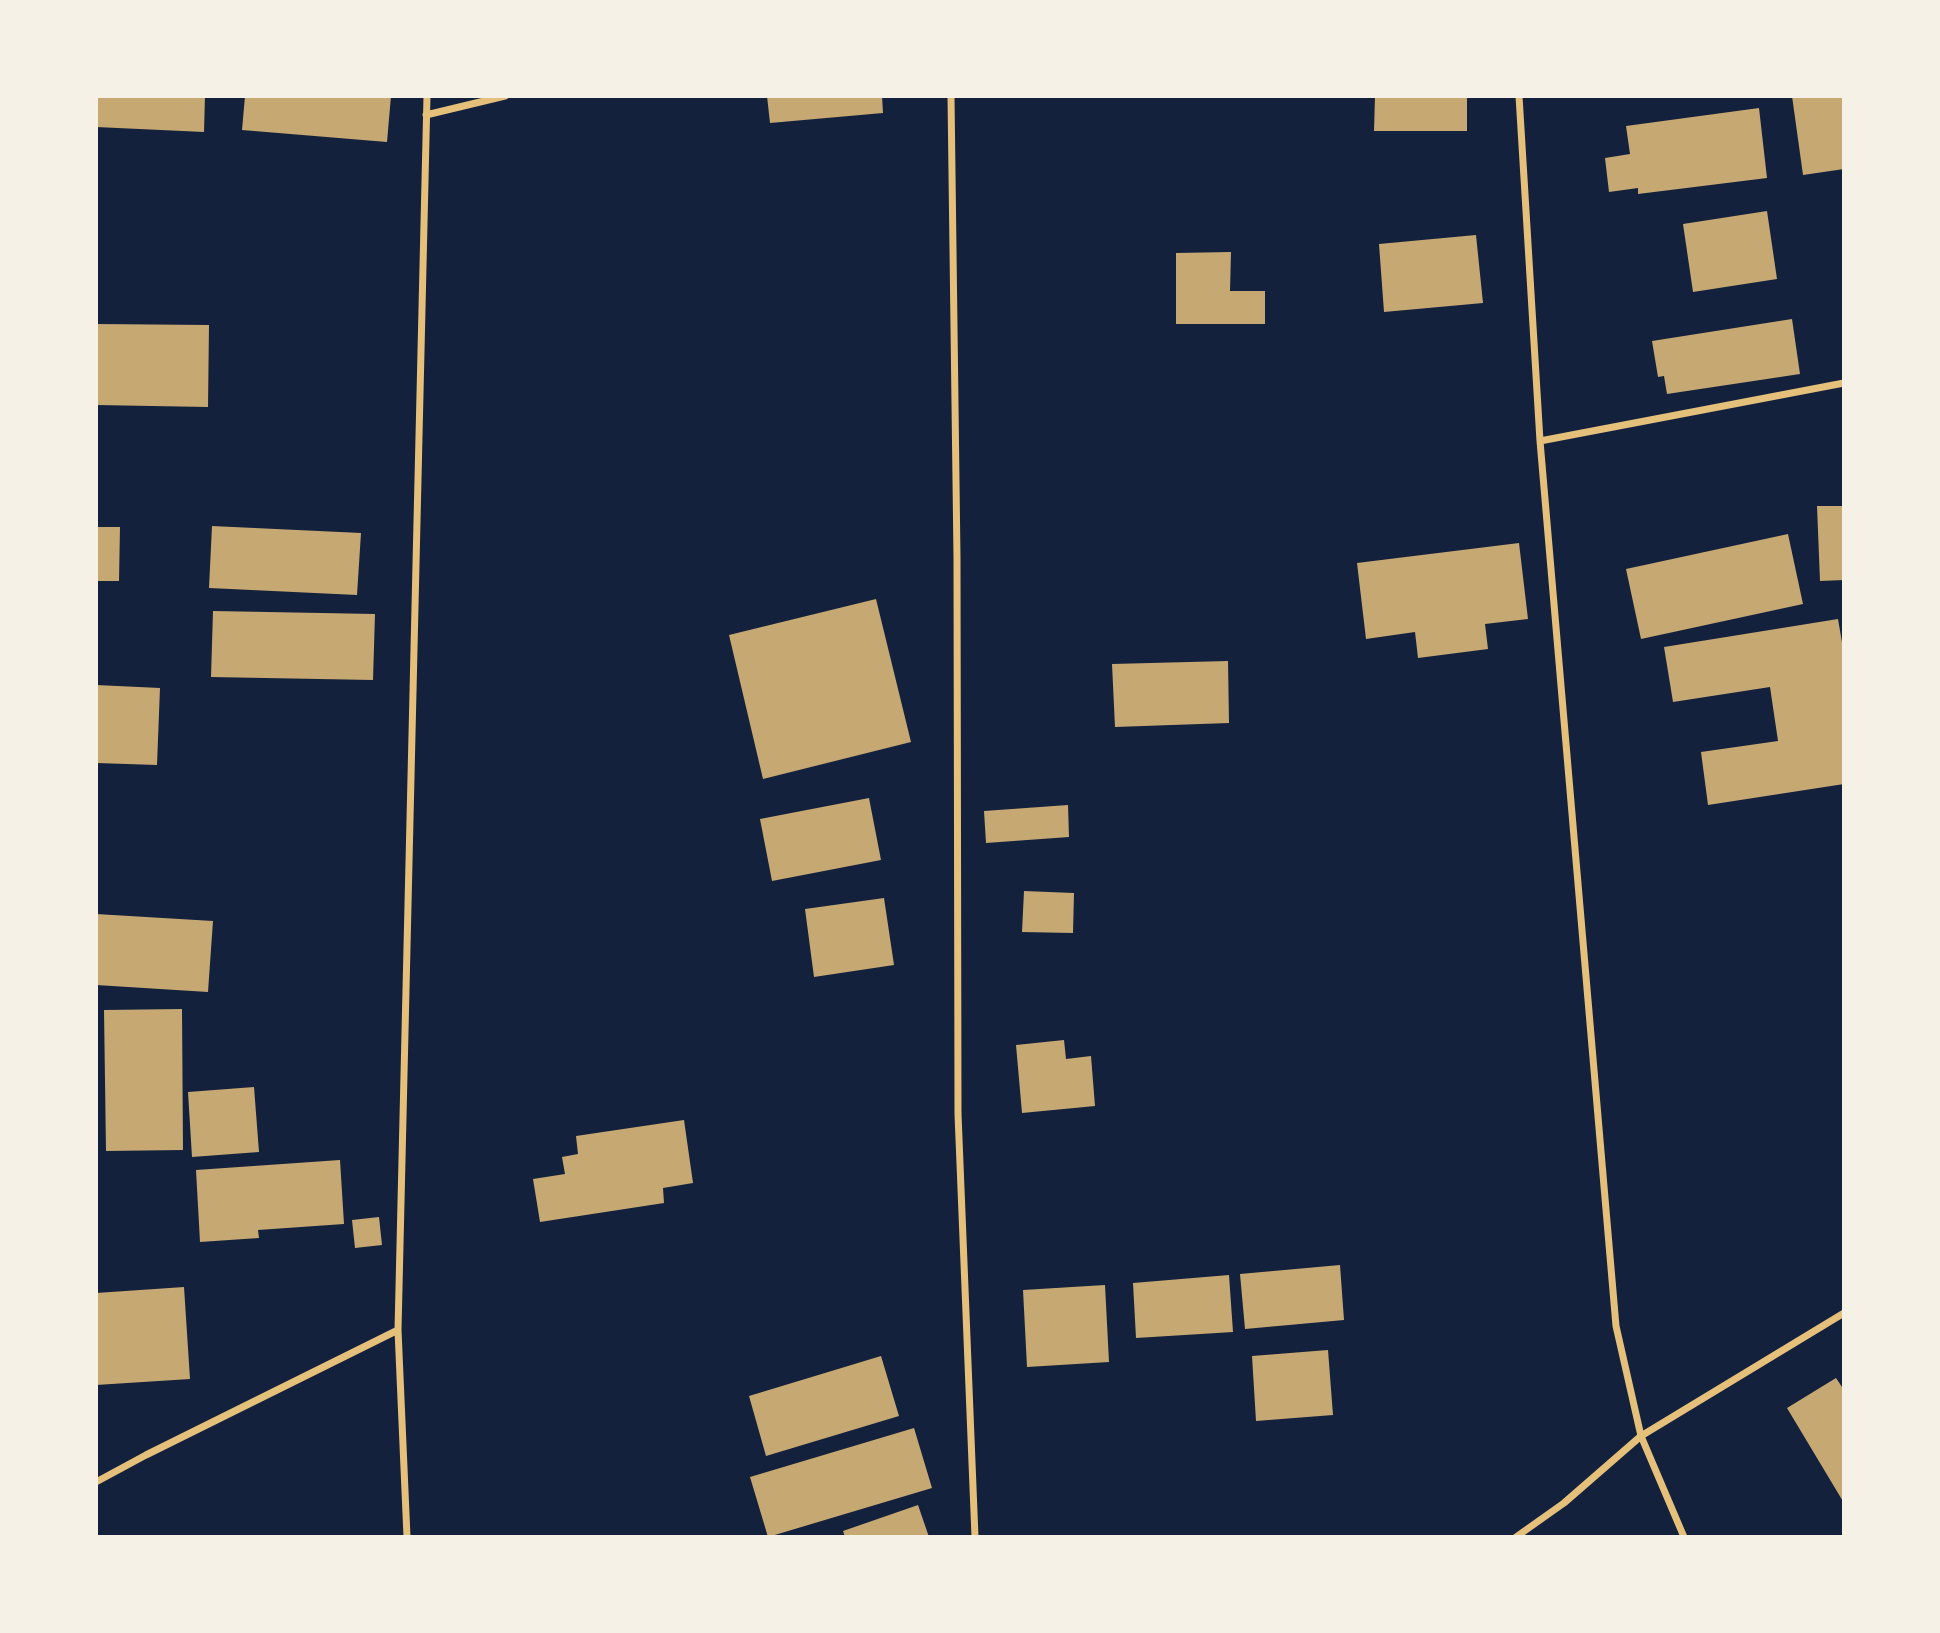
<!DOCTYPE html>
<html>
<head>
<meta charset="utf-8">
<style>
	body { margin:0 }
	#map { position:relative; width:1940px; height:1633px; overflow:hidden; background:#14213d; font-family:Figtree,sans-serif }
	canvas { display:block }
	.frame { position:absolute; inset:0; border:98px solid #f6f1e7; pointer-events:none }
</style>
</head>
<body>
<div id="map">
<canvas width="1940" height="1633"></canvas>
<div class="frame"></div>
</div>
<script>
const context = document.querySelector('canvas').getContext('2d');
context.lineJoin = 'round';
function paint(path, color) {
  context.fillStyle = color;
  context.fill(path, 'evenodd');
}
function poly(rows) {
  const path = new Path2D();
  for (const r of rows) {
    path.moveTo(r[0], r[1]);
    for (let i = 2; i < r.length; i += 2) path.lineTo(r[i], r[i + 1]);
  }
  return path;
}
function stroke(path, color, width, dash) {
  context.strokeStyle = color;
  context.lineWidth = width;
  context.lineCap = dash ? 'butt' : 'round';
  context.setLineDash(dash || []);
  context.stroke(path);
}
const building = poly([
	[96,96,205,96,204,132,96,127],
	[245,96,391,96,387,142,242,130],
	[767,96,882,96,883,113,770,123],
	[1375,96,1467,96,1467,131,1374,131],
	[1792,96,1844,96,1844,169,1803,175],
	[1759,108,1767,178,1638,194,1638,188,1609,192,1605,158,1630,154,1626,126],
	[1767,211,1777,279,1693,292,1683,224],
	[1476,235,1483,303,1384,312,1379,244],
	[1231,252,1230,291,1265,291,1265,324,1176,324,1176,253],
	[1792,319,1800,374,1667,394,1664,376,1658,377,1652,341],
	[96,324,209,325,208,407,96,405],
	[1817,506,1844,506,1844,580,1820,581],
	[212,526,361,533,357,595,209,588],
	[96,527,120,527,119,581,96,581],
	[1788,534,1803,604,1641,639,1626,569],
	[1519,543,1528,619,1485,624,1488,649,1418,658,1415,632,1366,639,1357,563],
	[876,599,911,742,763,779,729,635],
	[213,611,375,614,373,680,211,677],
	[1838,619,1844,654,1844,784,1708,805,1701,752,1778,741,1770,687,1673,702,1664,647],
	[1228,661,1229,723,1115,727,1112,664],
	[96,685,160,688,157,765,96,763],
	[869,798,881,860,772,881,760,819],
	[1068,805,1069,837,986,843,984,811],
	[1024,891,1074,893,1073,933,1022,932],
	[884,898,894,965,814,977,805,909],
	[96,914,213,921,208,992,96,985],
	[182,1009,183,1150,106,1151,104,1010],
	[1064,1040,1066,1059,1091,1056,1095,1106,1022,1113,1016,1045],
	[254,1087,259,1152,192,1157,188,1092],
	[684,1120,693,1183,663,1188,664,1203,540,1222,533,1179,565,1174,562,1157,578,1154,576,1136],
	[340,1160,344,1224,258,1230,259,1238,200,1242,196,1170],
	[379,1217,382,1245,355,1248,352,1220],
	[1340,1265,1344,1320,1245,1329,1240,1274],
	[1229,1275,1233,1332,1136,1338,1133,1283],
	[1105,1285,1109,1362,1027,1367,1023,1290],
	[184,1287,190,1379,96,1385,96,1293],
	[1328,1350,1333,1415,1256,1421,1252,1356],
	[881,1356,899,1416,766,1456,749,1396],
	[1836,1378,1844,1390,1844,1503,1787,1408],
	[914,1428,932,1488,768,1537,750,1477],
	[918,1505,929,1537,845,1537,843,1531]
]);
const minor = poly([
	[951,96,957,558,958,1114,975,1537],
	[1519,96,1540,441,1616,1326,1641,1436,1684,1537],
	[426,115,505,96],
	[1540,441,1844,383],
	[96,1482,146,1455,398,1330],
	[407,1537,398,1330,427,96],
	[1516,1537,1564,1503,1641,1436,1844,1313]
]);
paint(building, '#c6a872');
stroke(minor, '#e5c07b', 7);
</script>
</body>
</html>
